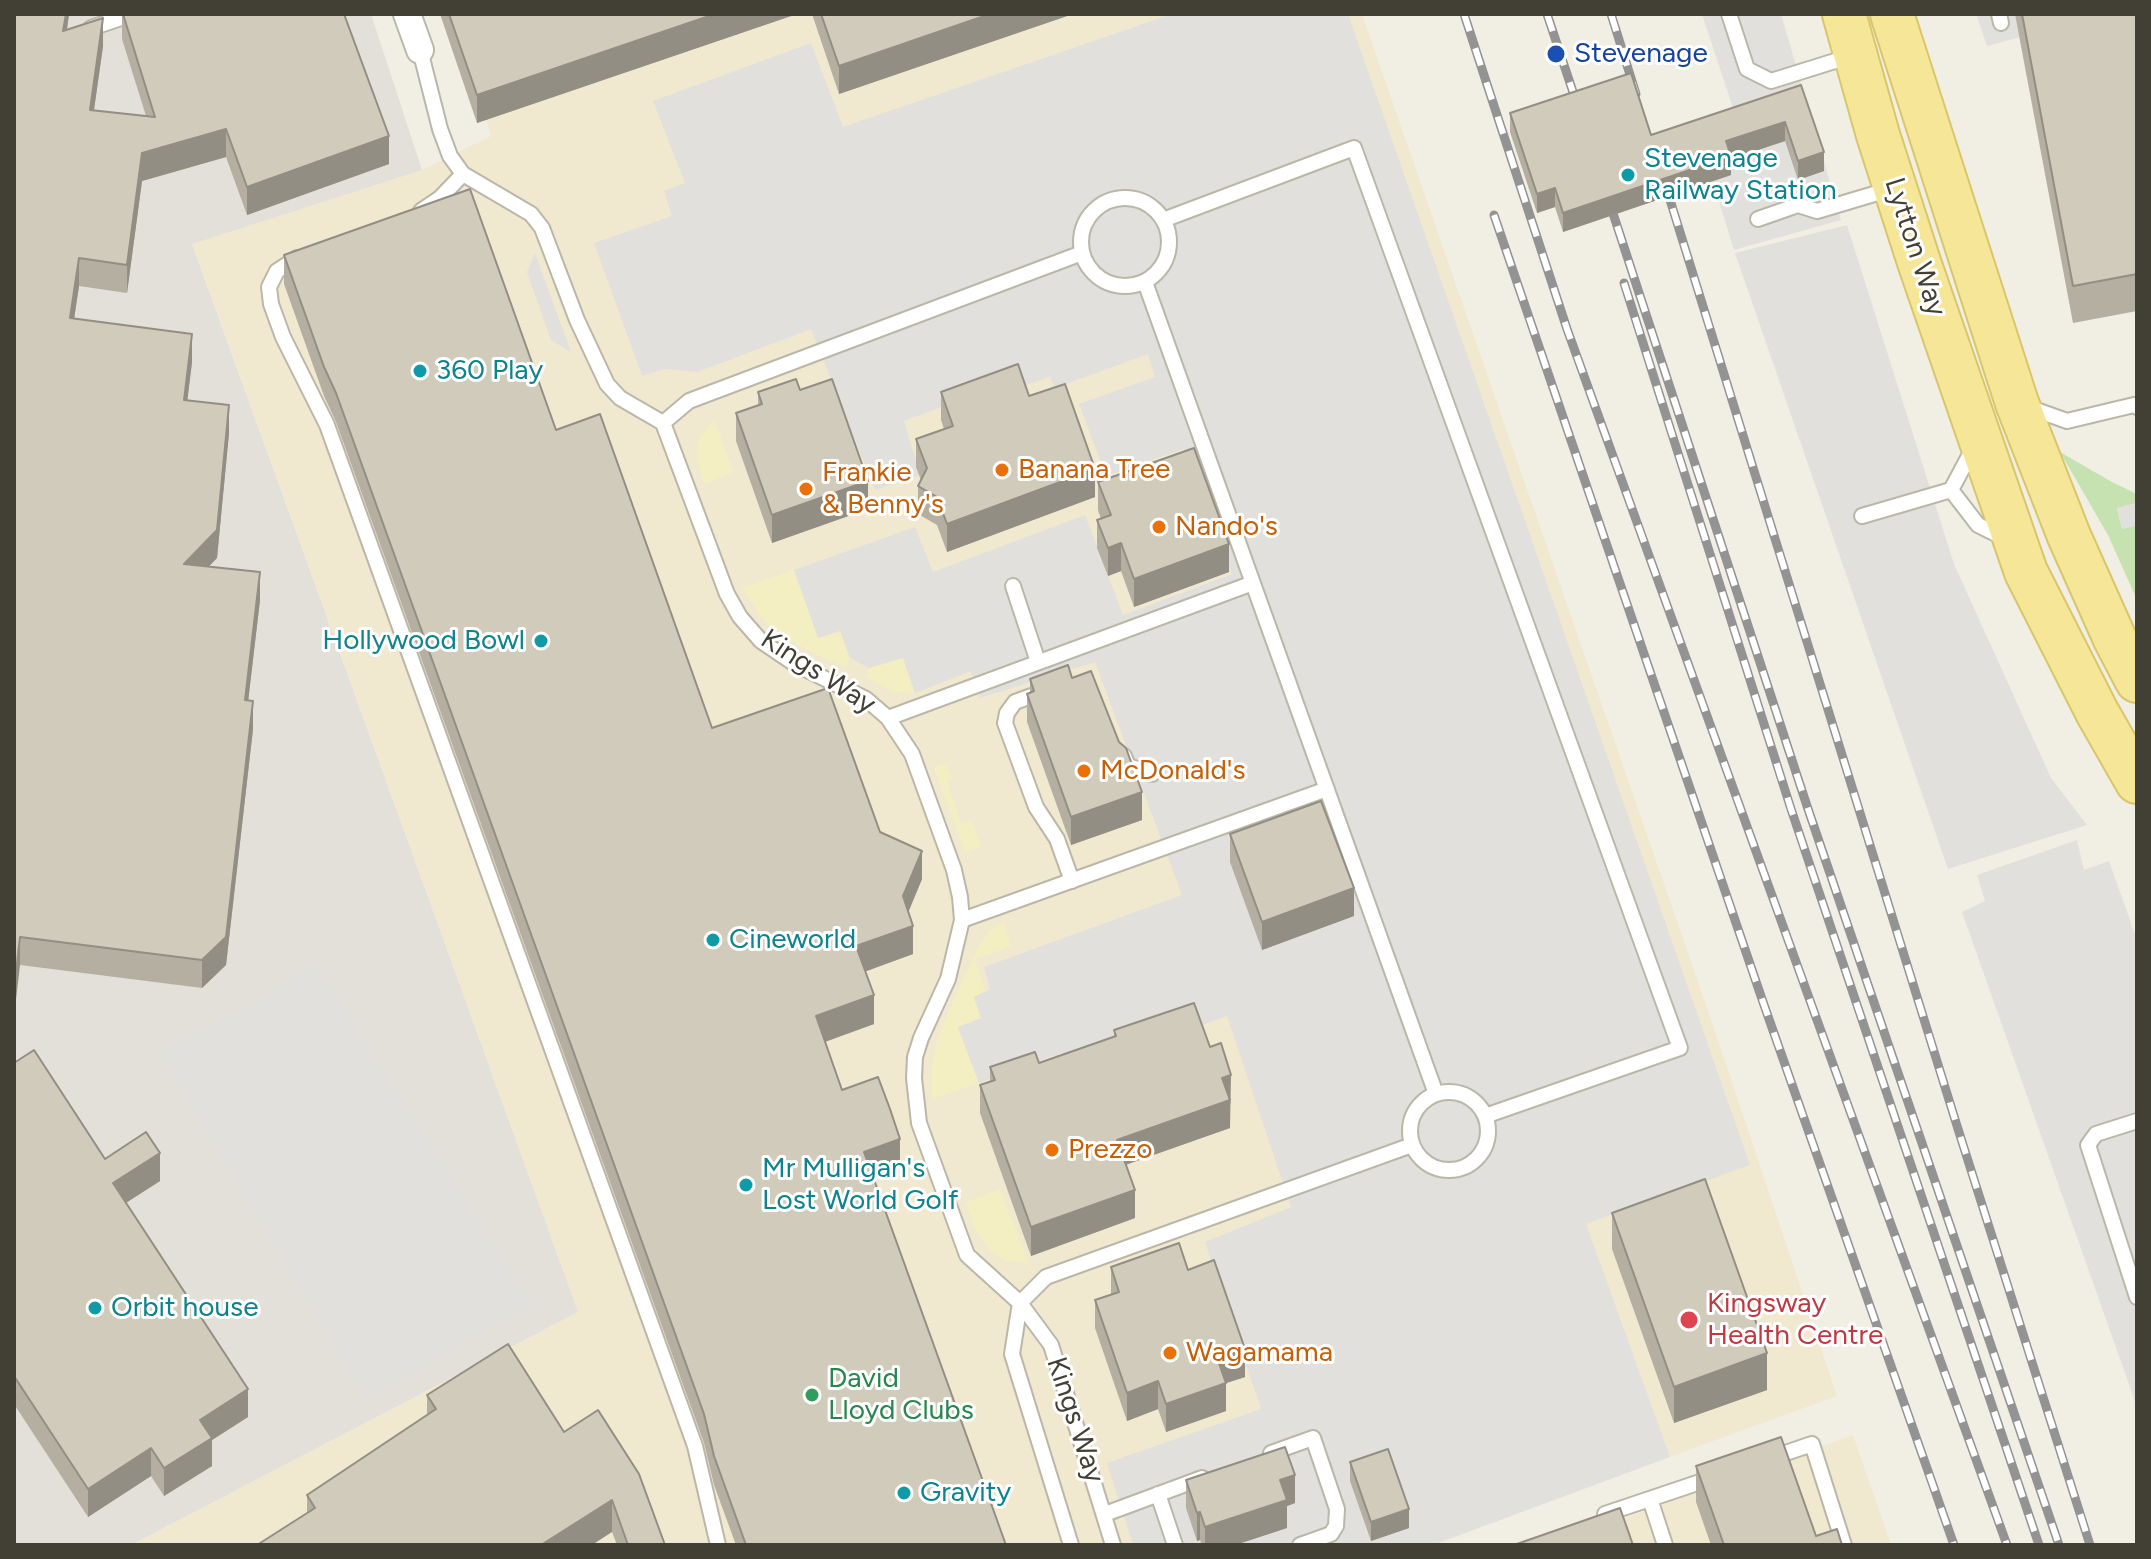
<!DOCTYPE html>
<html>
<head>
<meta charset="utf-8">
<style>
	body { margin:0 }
	#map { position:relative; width:2151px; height:1559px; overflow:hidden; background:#f1eee4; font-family:Figtree,sans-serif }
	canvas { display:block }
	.frame { position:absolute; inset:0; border:16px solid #423f35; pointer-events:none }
</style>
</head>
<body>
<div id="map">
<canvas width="2151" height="1559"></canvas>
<div class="frame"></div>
</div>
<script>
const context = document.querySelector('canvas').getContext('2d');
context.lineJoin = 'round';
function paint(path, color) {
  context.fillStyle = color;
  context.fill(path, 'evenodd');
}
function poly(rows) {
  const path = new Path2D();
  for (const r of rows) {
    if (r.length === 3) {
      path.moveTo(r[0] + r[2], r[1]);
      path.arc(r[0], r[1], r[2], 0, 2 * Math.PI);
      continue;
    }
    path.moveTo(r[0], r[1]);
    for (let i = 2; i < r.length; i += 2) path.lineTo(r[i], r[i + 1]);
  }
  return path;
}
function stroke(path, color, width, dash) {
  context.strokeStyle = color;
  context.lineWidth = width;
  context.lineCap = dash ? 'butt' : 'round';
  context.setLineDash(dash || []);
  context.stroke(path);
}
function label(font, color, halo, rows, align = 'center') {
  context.font = font + ' Figtree,sans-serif';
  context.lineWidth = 6;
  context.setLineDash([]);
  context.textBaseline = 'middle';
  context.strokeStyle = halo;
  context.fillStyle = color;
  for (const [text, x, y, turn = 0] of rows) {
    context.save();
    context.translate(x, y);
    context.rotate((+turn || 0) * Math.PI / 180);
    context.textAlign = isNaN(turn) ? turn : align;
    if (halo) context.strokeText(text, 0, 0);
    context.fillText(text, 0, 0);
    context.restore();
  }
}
const commercial = poly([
	[456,14,1362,14,1712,1022,1837,1396,1427,1545,131,1545,578,1312,192,243,422,170,491,136],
	[1853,1435,1891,1545,1551,1545]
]);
const industrial = poly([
	[14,14,371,14,422,170,192,244,578,1312,131,1545,14,1545]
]);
const green = poly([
	[2060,452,2112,482,2137,494,2137,503,2117,508,2122,529,2137,525,2137,600,2108,535]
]);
const sand = poly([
	[714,419,734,472,704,484,696,455,699,439],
	[794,570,818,638,840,631,850,658,845,668,782,637,761,617,742,588],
	[903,658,915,693,893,692,866,677,869,668],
	[946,763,952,779,947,782,961,824,972,820,981,847,965,852,934,768],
	[1004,922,1011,946,975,959,985,992,974,997,981,1018,958,1028,979,1083,932,1099,932,1063,937,1041,948,1012,978,948,988,932],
	[1000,1189,1029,1263,1008,1261,995,1256,976,1232,965,1203]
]);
const parking = poly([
	[1172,14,1348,14,1750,1165,1586,1224,1670,1457,1433,1545,1133,1545,1107,1463,1261,1409,1205,1242,1291,1207,1227,1016,1064,1075,1056,1055,979,1083,958,1027,981,1018,974,997,990,989,984,967,1182,895,1095,662,980,698,971,671,915,693,903,658,869,668,850,658,840,631,818,638,794,570,915,527,933,572,1085,515,1123,615,1232,574,1184,449,1106,476,1079,404,1155,377,1148,354,1055,388,1050,377,1023,386,1006,383,904,421,920,475,875,490,811,329,697,372,664,369,642,376,594,243,672,216,664,191,685,183,653,101,811,43,843,127],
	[1702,14,1781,14,1841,220,1734,250,1695,124,1734,111],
	[1976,14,2015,14,2020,37,1987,46],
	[1847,225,1954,564,2051,778,2087,825,1948,869,1735,253],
	[535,253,571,352,551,340,527,272],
	[2137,503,2137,525,2122,529,2117,508],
	[2077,840,2084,870,2109,861,2137,940,2137,1407,1962,912,1985,901,1977,875],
	[317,965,532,1304,365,1400,160,1054]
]);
const lane = poly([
	[1729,14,1747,69,1771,81,1851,56],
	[1999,14,2001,23],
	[91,28,133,14],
	[420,50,440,129,450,156,463,174,531,214,542,228,577,320,607,384,620,398,663,423,727,594,740,617,761,641,795,664,866,699,888,718,912,754,954,870,960,897,962,920,948,979,921,1038,915,1057,914,1078,919,1123,967,1255,1020,1303,1051,1345,1113,1545],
	[1125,242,44],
	[421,211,440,198,463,174],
	[1758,219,1798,205,1817,211,1891,189],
	[1163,220,1354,148,1680,1048,1485,1116],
	[297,258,277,271,269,287,271,304,283,337,327,425,695,1446,718,1545],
	[1145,282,1436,1094],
	[2025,406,2067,421,2134,405,2137,407],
	[663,423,689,401,1082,253],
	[1951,490,1978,525,2006,539],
	[1862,516,1951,490,1975,445],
	[1013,586,1038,662],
	[1045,691,1015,702,1007,713,1005,723,1036,807,1057,839,1072,881],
	[888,718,1253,583],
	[1124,756,1128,766,1152,774],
	[962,920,1327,789],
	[1449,1131,39],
	[2137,1121,2096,1134,2088,1145,2137,1297],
	[1020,1303,1046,1277,1412,1145],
	[1020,1303,1012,1354,1071,1545],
	[1271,1453,1313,1438,1337,1509,1336,1526,1331,1534,1300,1545],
	[1768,1459,1812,1444,1844,1545],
	[1158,1494,1175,1545],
	[1650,1499,1665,1545],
	[1105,1514,1202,1478],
	[1605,1514,1715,1477]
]);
const street = poly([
	[407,14,420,50]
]);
const primary = poly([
	[1844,14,1878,135,1919,262,2026,572,2097,712,2137,782],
	[1892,14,2017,403,2069,536,2115,639,2137,681]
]);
const rail = poly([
	[1464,14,1567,329,2007,1545],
	[1547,14,1580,113],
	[1611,14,1636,94],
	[1662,174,1958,1129,2090,1545],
	[1606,192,1807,806,2059,1545],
	[1494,215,1763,1002,1954,1545],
	[1624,283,1791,809,2039,1545]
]);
const wall = poly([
	[14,14,69,14,67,29,103,46,94,110,146,116,122,39,122,14,344,14,389,164,247,215,226,157,142,181,127,293,79,286,74,319,192,362,187,401,229,433,217,558,209,566,260,600,248,701,253,729,226,965,202,988,20,965],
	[440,14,797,14,477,123],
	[812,14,1073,14,839,94],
	[2015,14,2137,14,2137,311,2073,323],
	[1801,85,1824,171,1798,180,1785,141,1731,159,1731,175,1563,232,1555,207,1537,213,1510,132,1510,113,1651,135],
	[284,255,556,430,712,728,880,832,922,879,908,912,913,954,865,971,874,1024,825,1042,842,1090,900,1167,873,1177,1006,1545,736,1545,714,1485,704,1443,336,422,324,396,284,284],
	[800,390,868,509,772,543,736,441,736,413,758,406,758,392],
	[941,392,1029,396,1095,497,947,552,937,525,918,514,918,486,921,480,916,467,916,439,944,429,941,420],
	[1098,482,1229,572,1134,607,1121,571,1108,576,1097,548,1097,520,1101,519,1098,510],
	[1072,678,1142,820,1071,845,1027,722,1027,694,1030,693,1030,679],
	[1230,834,1354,916,1262,950,1230,862],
	[1114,1030,1210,1047,1231,1103,1230,1104,1230,1128,1126,1164,1135,1218,1031,1256,980,1113,980,1085,990,1082,990,1067,1039,1063,1114,1037],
	[14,1063,105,1159,160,1181,126,1203,248,1417,212,1440,212,1466,164,1496,151,1476,88,1517,14,1404],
	[1612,1213,1767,1390,1674,1423,1612,1249],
	[1111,1267,1188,1270,1245,1377,1226,1383,1226,1411,1166,1432,1158,1409,1127,1421,1095,1328,1095,1300,1111,1295],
	[427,1395,564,1432,665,1545,617,1545,612,1532,307,1513,307,1495,427,1415],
	[1350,1462,1409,1528,1371,1541,1350,1481],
	[1696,1466,1816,1536,1842,1545,1711,1545,1696,1502],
	[1186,1480,1295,1503,1287,1506,1287,1528,1235,1545,1202,1545,1200,1540,1197,1541,1186,1508]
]);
const shadedWall = poly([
	[66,14,69,14,63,59,63,31],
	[715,14,797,14,477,123,477,95],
	[990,14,1073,14,839,94,839,66],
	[103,18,103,46,90,138,90,110],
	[1785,122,1785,141,1731,159,1731,175,1563,232,1563,213,1726,141],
	[226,129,226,157,142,181,127,293,127,265,142,153],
	[389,136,389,164,247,215,247,187],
	[1824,152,1824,171,1798,180,1798,161],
	[1555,188,1555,207,1537,213,1537,194],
	[79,258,79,286,70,346,70,318],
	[192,334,192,362,184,428,184,400],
	[229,405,229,433,217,558,184,592,184,564],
	[1095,469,1095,497,947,552,947,524],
	[868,481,868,509,772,543,772,515],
	[1121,543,1121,571,1108,576,1108,548],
	[1229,544,1229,572,1134,607,1134,579],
	[260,572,260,600,245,728,245,700],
	[253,701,253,729,226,965,202,988,202,960],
	[1142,792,1142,820,1071,845,1071,817],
	[922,851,922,879,903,925,903,896],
	[1354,888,1354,916,1262,950,1262,922],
	[913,926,913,954,856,975,856,946],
	[20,937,20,965,14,1017,14,989],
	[874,995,874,1024,816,1045,816,1016],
	[1231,1075,1230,1128,1117,1168,1117,1140,1222,1078],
	[900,1139,900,1167,864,1180,864,1152],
	[160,1153,160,1181,113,1211,113,1183],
	[1135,1190,1135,1218,1031,1256,1031,1227],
	[1245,1349,1245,1377,1217,1386,1217,1358],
	[1767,1353,1767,1390,1674,1423,1674,1387],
	[1158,1381,1158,1409,1127,1421,1127,1393],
	[1226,1383,1226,1411,1166,1432,1166,1404],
	[248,1389,248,1417,212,1440,212,1466,164,1496,164,1468,200,1420],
	[151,1448,151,1476,88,1517,88,1489],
	[1295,1475,1295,1503,1287,1506,1287,1528,1235,1545,1205,1545,1205,1527,1280,1480],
	[612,1500,612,1532,592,1545,541,1545],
	[1409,1509,1409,1528,1371,1541,1371,1522],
	[1200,1512,1200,1540,1197,1541,1197,1513]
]);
const building = poly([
	[14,14,66,14,63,31,103,18,90,110,155,117,123,14,344,14,389,136,247,187,226,129,142,153,127,265,79,258,70,318,192,334,184,400,229,405,217,530,184,564,260,572,245,700,253,701,226,937,202,960,20,937,14,989,14,14],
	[449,14,715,14,477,95,449,14],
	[821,14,990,14,839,66,821,14],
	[2022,14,2137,14,2137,274,2073,286,2022,14],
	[1631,73,1651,135,1801,85,1824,152,1798,161,1785,122,1726,141,1731,156,1563,213,1555,188,1537,194,1510,113,1631,73],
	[470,189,556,430,600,414,712,728,828,688,880,832,922,851,903,896,913,926,856,946,874,995,816,1016,842,1090,878,1077,890,1109,900,1139,864,1152,1006,1545,746,1545,714,1456,704,1414,336,393,324,367,284,255,470,189],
	[1018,364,1029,396,1065,384,1095,469,947,524,937,497,918,486,927,468,916,439,953,426,941,392,1018,364],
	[796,379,800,390,832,379,868,481,772,515,736,413,762,404,758,392,796,379],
	[1194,448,1229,544,1134,579,1121,543,1108,548,1097,520,1111,515,1098,482,1194,448],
	[1068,665,1072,678,1091,671,1119,742,1126,748,1142,792,1071,817,1027,694,1034,691,1030,679,1068,665],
	[1321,801,1354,888,1262,922,1230,834,1321,801],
	[1194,1003,1210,1047,1221,1043,1231,1075,1222,1078,1230,1100,1117,1140,1135,1190,1031,1227,980,1085,995,1080,990,1067,1035,1052,1039,1063,1116,1036,1114,1030,1194,1003],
	[34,1050,105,1159,146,1132,160,1153,113,1183,248,1389,200,1420,212,1438,164,1468,151,1448,88,1489,14,1376,14,1063,34,1050],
	[1705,1179,1767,1353,1674,1387,1612,1213,1705,1179],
	[1179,1243,1188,1270,1214,1260,1245,1349,1217,1358,1226,1383,1166,1404,1158,1381,1127,1393,1095,1300,1119,1292,1111,1267,1179,1243],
	[508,1344,564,1432,598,1410,639,1474,665,1545,628,1545,612,1500,541,1545,257,1545,315,1508,307,1495,436,1409,427,1395,508,1344],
	[1781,1437,1816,1536,1837,1529,1842,1545,1724,1545,1696,1466,1781,1437],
	[1285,1447,1295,1475,1280,1480,1287,1500,1205,1527,1200,1512,1197,1513,1186,1480,1285,1447],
	[1388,1449,1409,1509,1371,1522,1350,1462,1388,1449],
	[1620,1508,1633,1545,1514,1545,1620,1508]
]);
const markers = [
	[1556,54,10,"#1a4fb4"],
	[1628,175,8,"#0f9aa8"],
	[420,371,8,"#0f9aa8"],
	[1002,470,8,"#e8710a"],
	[806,489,8,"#e8710a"],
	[1159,527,8,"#e8710a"],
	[541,641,8,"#0f9aa8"],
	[1084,771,8,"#e8710a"],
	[713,940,8,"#0f9aa8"],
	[1052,1150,8,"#e8710a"],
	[746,1185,8,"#0f9aa8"],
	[95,1308,8,"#0f9aa8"],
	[1689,1320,10,"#e0444e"],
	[1170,1353,8,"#e8710a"],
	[812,1395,8,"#2e9e5b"],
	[904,1493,8,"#0f9aa8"]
];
const transitNames = [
	["Stevenage",1574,54]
];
const cultureNames = [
	["Stevenage",1644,159],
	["Railway Station",1644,191],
	["360 Play",436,371],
	["Hollywood Bowl",525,641,"right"],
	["Cineworld",729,940],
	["Mr Mulligan's",762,1169],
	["Lost World Golf",762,1201],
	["Orbit house",111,1308],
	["Gravity",920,1493]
];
const streetNames = [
	["Lytton Way",1915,247,72],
	["Kings Way",818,672,33],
	["Kings Way",1075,1420,72]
];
const foodNames = [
	["Banana Tree",1018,470],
	["Frankie",822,473],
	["& Benny's",822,505],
	["Nando's",1175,527],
	["McDonald's",1100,771],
	["Prezzo",1068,1150],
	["Wagamama",1186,1353]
];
const healthNames = [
	["Kingsway",1707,1304],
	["Health Centre",1707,1336]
];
const leisureNames = [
	["David",828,1379],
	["Lloyd Clubs",828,1411]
];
paint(commercial, '#f1e8d0');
paint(industrial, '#e3e0d9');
paint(green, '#c5e2b0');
paint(sand, '#f3efc2');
paint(parking, '#e1e0dc');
stroke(lane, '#bbb7a8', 18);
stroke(street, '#bbb7a8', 30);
stroke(primary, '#d9c66a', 46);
stroke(lane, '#fff', 14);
stroke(street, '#fff', 26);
stroke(primary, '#f6e798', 42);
stroke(rail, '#939393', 9);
stroke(rail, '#fff', 6, [18]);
paint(wall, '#b4afa1');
paint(shadedWall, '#928e83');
paint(building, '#d1cbbb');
stroke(building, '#928e83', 2);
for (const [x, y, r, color] of markers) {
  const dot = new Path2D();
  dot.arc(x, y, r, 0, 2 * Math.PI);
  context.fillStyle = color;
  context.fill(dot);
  stroke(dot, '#fff', 3);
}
label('28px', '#164399', '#fff', transitNames, 'left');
label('28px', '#0d838f', '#fff', cultureNames, 'left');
label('28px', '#423f35', '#fff', streetNames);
label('28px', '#c56008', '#fff', foodNames, 'left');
label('28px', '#be3a42', '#fff', healthNames, 'left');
label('28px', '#27864d', '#fff', leisureNames, 'left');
</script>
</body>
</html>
